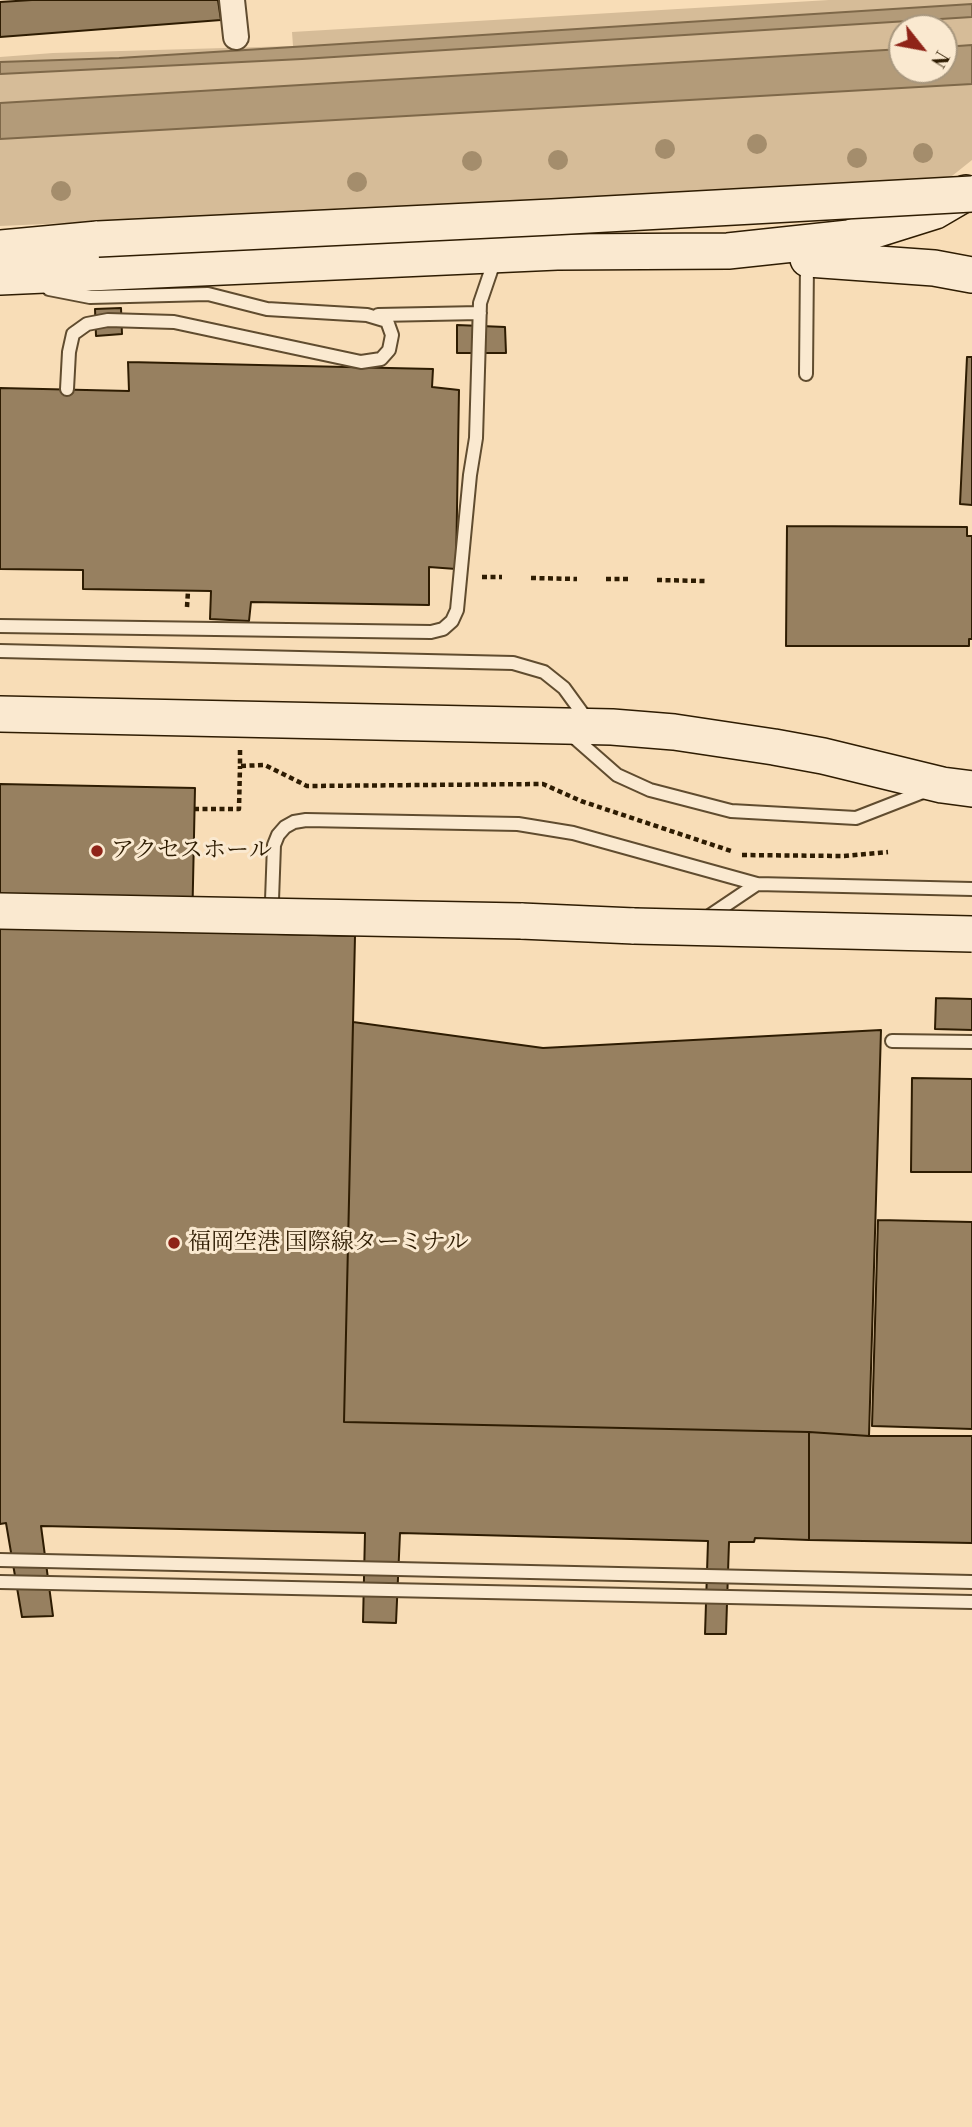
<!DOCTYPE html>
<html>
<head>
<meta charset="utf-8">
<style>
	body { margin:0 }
	#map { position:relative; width:972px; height:2127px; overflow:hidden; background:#f8ddb7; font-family:"Libre Bodoni",serif }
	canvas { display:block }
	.north { position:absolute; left:888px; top:14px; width:70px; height:70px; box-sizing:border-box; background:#fae9d0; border:2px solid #a8977e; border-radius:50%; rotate:121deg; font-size:19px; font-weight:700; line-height:28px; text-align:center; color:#2e1c02 }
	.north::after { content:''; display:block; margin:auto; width:24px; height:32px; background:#8f2418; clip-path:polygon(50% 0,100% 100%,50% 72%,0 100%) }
</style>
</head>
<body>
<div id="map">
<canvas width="972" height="2127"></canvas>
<div class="north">N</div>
</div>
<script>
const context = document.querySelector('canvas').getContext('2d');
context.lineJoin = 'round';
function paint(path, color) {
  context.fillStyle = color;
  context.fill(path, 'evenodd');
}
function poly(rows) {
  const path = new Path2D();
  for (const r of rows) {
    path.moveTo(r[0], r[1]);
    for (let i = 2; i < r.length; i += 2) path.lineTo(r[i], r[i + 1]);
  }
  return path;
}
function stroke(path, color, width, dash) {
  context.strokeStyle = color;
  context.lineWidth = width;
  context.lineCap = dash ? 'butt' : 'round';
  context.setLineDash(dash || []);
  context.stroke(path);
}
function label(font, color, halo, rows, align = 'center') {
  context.font = font + ' "Libre Bodoni","Noto Serif JP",serif';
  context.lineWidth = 6;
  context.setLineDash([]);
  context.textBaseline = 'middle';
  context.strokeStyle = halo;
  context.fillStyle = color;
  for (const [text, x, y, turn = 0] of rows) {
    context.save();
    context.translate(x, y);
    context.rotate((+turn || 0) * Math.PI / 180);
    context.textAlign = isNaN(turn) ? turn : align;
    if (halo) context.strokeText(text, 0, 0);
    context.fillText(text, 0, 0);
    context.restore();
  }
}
const green = poly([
	[829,0,972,0,972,160,942,184,0,226,0,57,53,53,293,46,292,32],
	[902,28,944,28,944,70,902,70]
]);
const water = poly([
	[972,4,972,17,302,59,0,74,0,62,119,58,972,4],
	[972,45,972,84,0,139,0,103,902,49,902,70,944,70,944,47,972,45]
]);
const building = poly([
	[32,0,218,0,221,20,0,37,0,2,32,0],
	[121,308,122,334,96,336,95,309,121,308],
	[457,325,505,327,506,353,457,353,457,325],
	[967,357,972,357,972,505,960,504,967,357],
	[128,362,433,369,432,387,459,390,456,569,429,567,429,605,251,602,249,621,210,619,211,591,83,589,83,570,0,569,0,388,129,391,128,362],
	[787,526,967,527,967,536,972,536,972,639,969,639,969,646,786,646,787,526],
	[0,784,195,788,192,931,0,927,0,784],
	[0,927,355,936,344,1422,809,1432,809,1540,755,1538,754,1542,729,1542,726,1634,705,1634,708,1541,400,1533,396,1623,363,1622,365,1533,41,1526,53,1616,22,1617,6,1523,0,1524,0,927],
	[936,998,972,999,972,1030,935,1029,936,998],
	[353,1022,543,1048,881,1030,869,1436,809,1432,344,1422,353,1022],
	[912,1078,972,1079,972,1172,911,1172,912,1078],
	[878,1220,972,1222,972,1429,872,1426,878,1220],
	[809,1432,869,1436,972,1436,972,1543,809,1540,809,1432]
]);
const path = poly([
	[482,577,502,577],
	[531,578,577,579],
	[606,579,629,579],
	[657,580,705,581],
	[187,607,188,591],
	[240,750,240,766,265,765,307,786,543,784,581,801,731,851],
	[194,809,239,809,240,766],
	[742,855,844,856,888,852]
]);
const lane = poly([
	[49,289,90,297,208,294,267,309,367,315,387,321,392,335,389,350,381,359,361,362,174,322,108,320,87,324,73,334,69,352,67,389],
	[378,315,480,313],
	[806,374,807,262],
	[0,626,431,632,443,629,452,621,457,610,470,475,476,438,480,303,495,259],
	[0,651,513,663,544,672,564,688,588,721],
	[568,732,617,775,650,790,731,811,856,818,928,790],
	[276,913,272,900,274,845,278,835,285,827,294,822,306,820,518,824,573,833,757,884,972,889],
	[705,919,757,884],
	[892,1041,972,1042],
	[0,1560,972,1582],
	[0,1582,972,1602]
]);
const street = poly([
	[232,0,236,37]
]);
const secondary = poly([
	[0,248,98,239],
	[808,259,934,268,972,275],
	[0,277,557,252,728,251,849,238,935,211,966,193],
	[0,714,612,727,674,732,774,747,823,756,942,785,972,789],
	[521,921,634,926]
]);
const secondaryBridge = poly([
	[98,239,552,217,972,194],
	[0,911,521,921],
	[634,926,972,934]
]);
const trees = [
	[757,144],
	[665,149],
	[923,153],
	[857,158],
	[558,160],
	[472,161],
	[357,182],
	[61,191]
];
const markers = [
	[97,851,7,"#8f2418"],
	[174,1243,7,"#8f2418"]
];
const poiNames = [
	["アクセスホール",111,851],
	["福岡空港 国際線ターミナル",188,1243]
];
paint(green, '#d6bc98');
paint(water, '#b39b79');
stroke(water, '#7e6849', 2);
paint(building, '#978060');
stroke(building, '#2e1c02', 2);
stroke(lane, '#604c2f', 16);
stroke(street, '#604c2f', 28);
stroke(secondary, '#2e1c02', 38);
stroke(path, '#2e1c02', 4.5, [5, 3.5]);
stroke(lane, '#fae9d0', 12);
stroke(street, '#fae9d0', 24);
stroke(secondary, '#fae9d0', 35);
stroke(secondaryBridge, '#2e1c02', 38, []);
stroke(secondaryBridge, '#fae9d0', 35);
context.fillStyle = '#a48d6c';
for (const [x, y] of trees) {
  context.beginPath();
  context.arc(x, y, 10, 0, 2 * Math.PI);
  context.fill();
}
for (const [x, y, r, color] of markers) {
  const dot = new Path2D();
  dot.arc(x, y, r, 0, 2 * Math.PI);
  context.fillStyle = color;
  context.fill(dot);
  stroke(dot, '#fae9d0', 2.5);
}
label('23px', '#2e1c02', '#fae9d0', poiNames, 'left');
</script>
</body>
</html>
